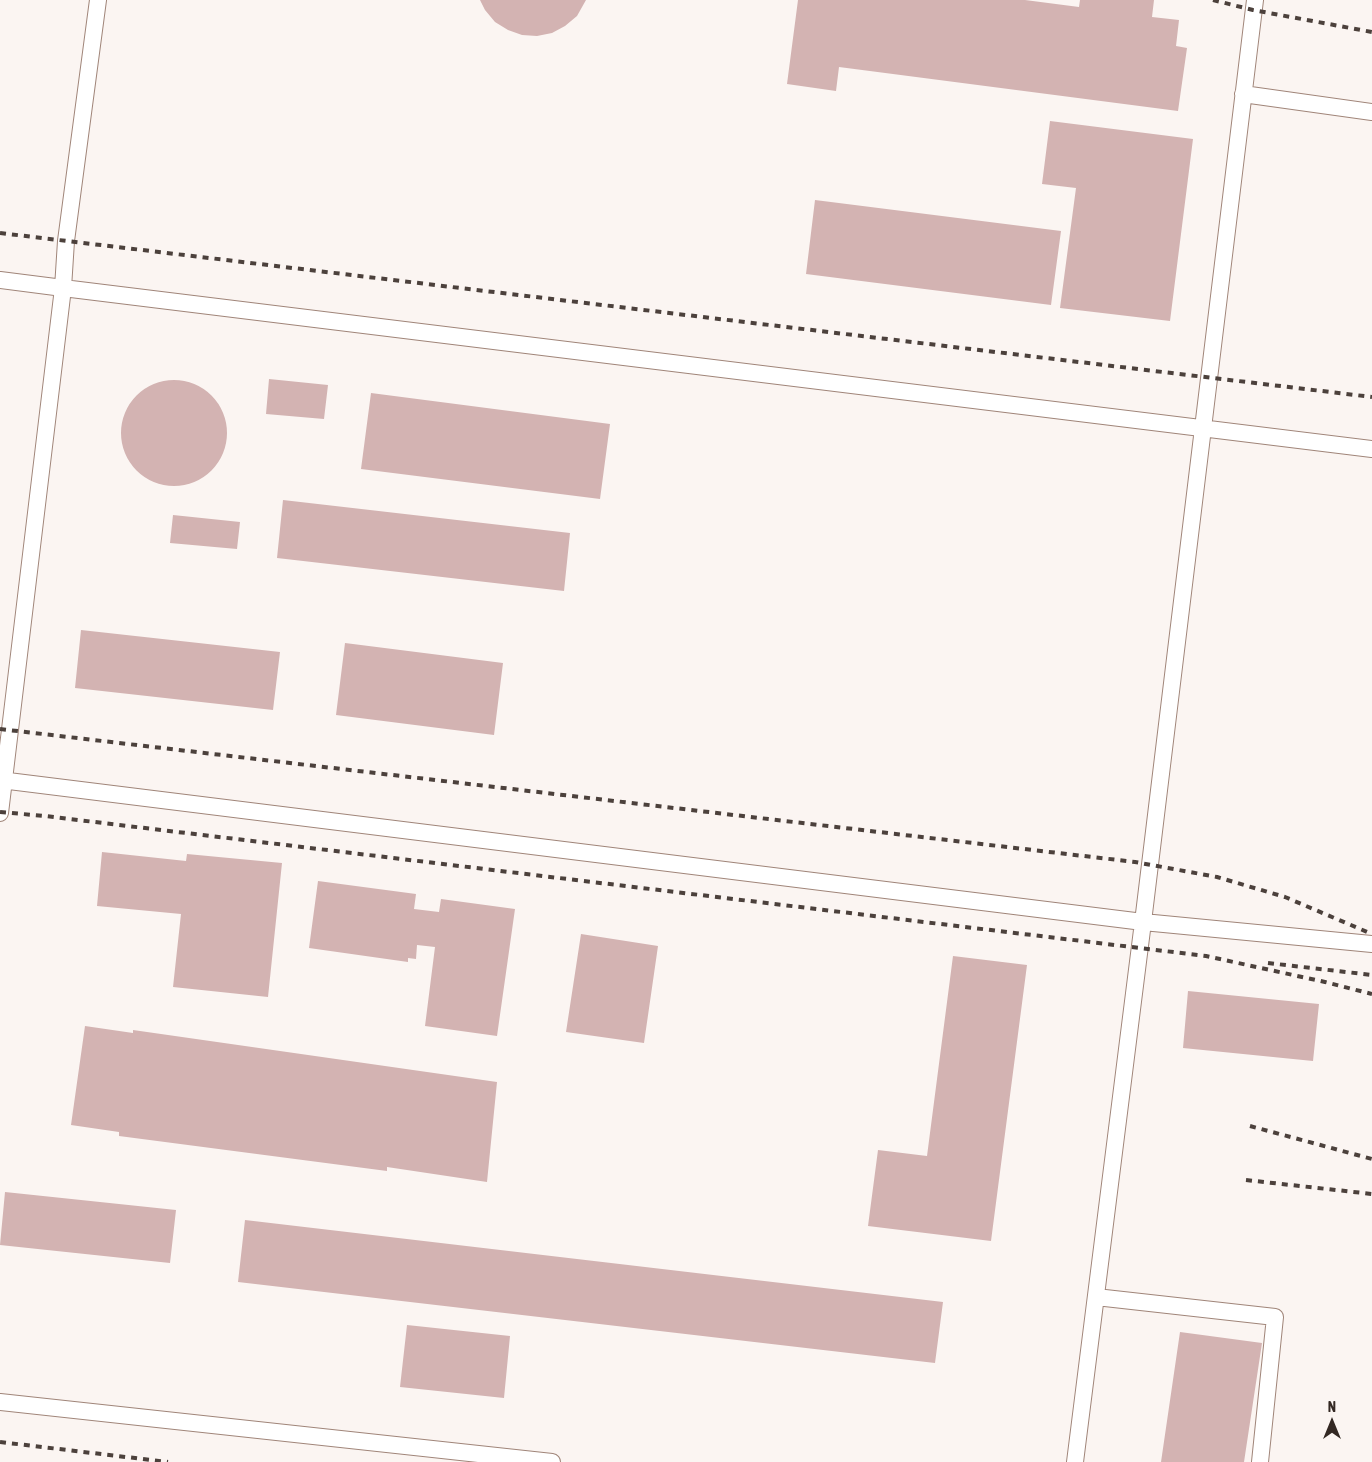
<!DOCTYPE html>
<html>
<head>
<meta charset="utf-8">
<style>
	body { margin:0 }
	#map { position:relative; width:1372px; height:1462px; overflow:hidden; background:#fbf5f2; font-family:"Asap Condensed",sans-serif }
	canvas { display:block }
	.north { position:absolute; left:1307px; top:1397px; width:50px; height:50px; -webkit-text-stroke:4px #fbf5f2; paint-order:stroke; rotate:0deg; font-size:14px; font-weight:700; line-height:20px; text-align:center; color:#332823 }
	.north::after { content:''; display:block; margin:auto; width:18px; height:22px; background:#332823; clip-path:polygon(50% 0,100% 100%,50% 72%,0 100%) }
</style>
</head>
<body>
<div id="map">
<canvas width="1372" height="1462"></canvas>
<div class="north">N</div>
</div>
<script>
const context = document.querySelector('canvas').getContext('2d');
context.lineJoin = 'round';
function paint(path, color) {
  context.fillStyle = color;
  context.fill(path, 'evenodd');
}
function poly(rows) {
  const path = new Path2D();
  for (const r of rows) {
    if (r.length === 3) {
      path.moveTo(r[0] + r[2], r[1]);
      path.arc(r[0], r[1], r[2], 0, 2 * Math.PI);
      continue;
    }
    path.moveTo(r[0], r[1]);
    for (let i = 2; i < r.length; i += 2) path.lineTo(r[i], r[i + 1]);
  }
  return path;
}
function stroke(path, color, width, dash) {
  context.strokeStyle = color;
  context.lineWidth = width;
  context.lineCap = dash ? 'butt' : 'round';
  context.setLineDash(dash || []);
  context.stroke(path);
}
const building = poly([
	[480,0,586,0,577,16,565,26,552,33,537,36,522,35,508,30,495,22,485,10],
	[798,0,1025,0,1079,7,1080,0,1154,0,1152,17,1179,20,1176,46,1187,48,1178,111,839,67,836,91,787,84],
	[1050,121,1193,139,1170,321,1060,308,1076,188,1042,184],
	[815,200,1061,231,1051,305,806,274],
	[269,379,328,385,324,419,266,414],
	[174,433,53],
	[371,393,610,424,600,499,361,469],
	[283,500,570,533,564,591,277,558],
	[173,515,240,522,237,549,170,543],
	[81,630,280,652,273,710,75,688],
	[345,643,503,663,494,735,336,715],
	[102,852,186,861,187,854,282,863,268,997,173,987,181,914,97,906],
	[318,881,416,894,414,909,439,912,441,899,515,909,497,1036,425,1026,435,947,417,945,416,959,408,958,408,962,309,948],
	[581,934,658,946,644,1043,566,1032],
	[953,956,1027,965,991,1241,868,1226,878,1150,927,1156],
	[1188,991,1319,1004,1313,1061,1183,1048],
	[85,1026,133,1033,133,1030,497,1082,487,1182,387,1167,387,1171,119,1136,119,1132,71,1125],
	[5,1192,176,1210,170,1263,0,1245],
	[245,1220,943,1302,935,1363,238,1282],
	[407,1325,510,1336,504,1398,400,1387],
	[1180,1332,1262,1343,1244,1462,1161,1462]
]);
const service = poly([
	[1243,94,1372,112],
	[0,280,63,288,1372,449],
	[0,780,1143,922,1372,944],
	[0,813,63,288,66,241,98,0],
	[1096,1297,1275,1317,1260,1462],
	[0,1402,552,1462],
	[1075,1462,1143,922,1255,0]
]);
const rail = poly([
	[1213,0,1253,10,1372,32],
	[0,233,1372,397],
	[0,729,1135,862,1217,877,1285,897,1372,934],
	[0,812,45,816,1206,956,1325,982,1372,994],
	[1268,963,1372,975],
	[1250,1126,1372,1159],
	[1246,1180,1372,1194],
	[0,1442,168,1462]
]);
paint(building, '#d3b3b2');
stroke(service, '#a08579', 18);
stroke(service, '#fff', 16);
stroke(rail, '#4c413c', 4, [6, 6]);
</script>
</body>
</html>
